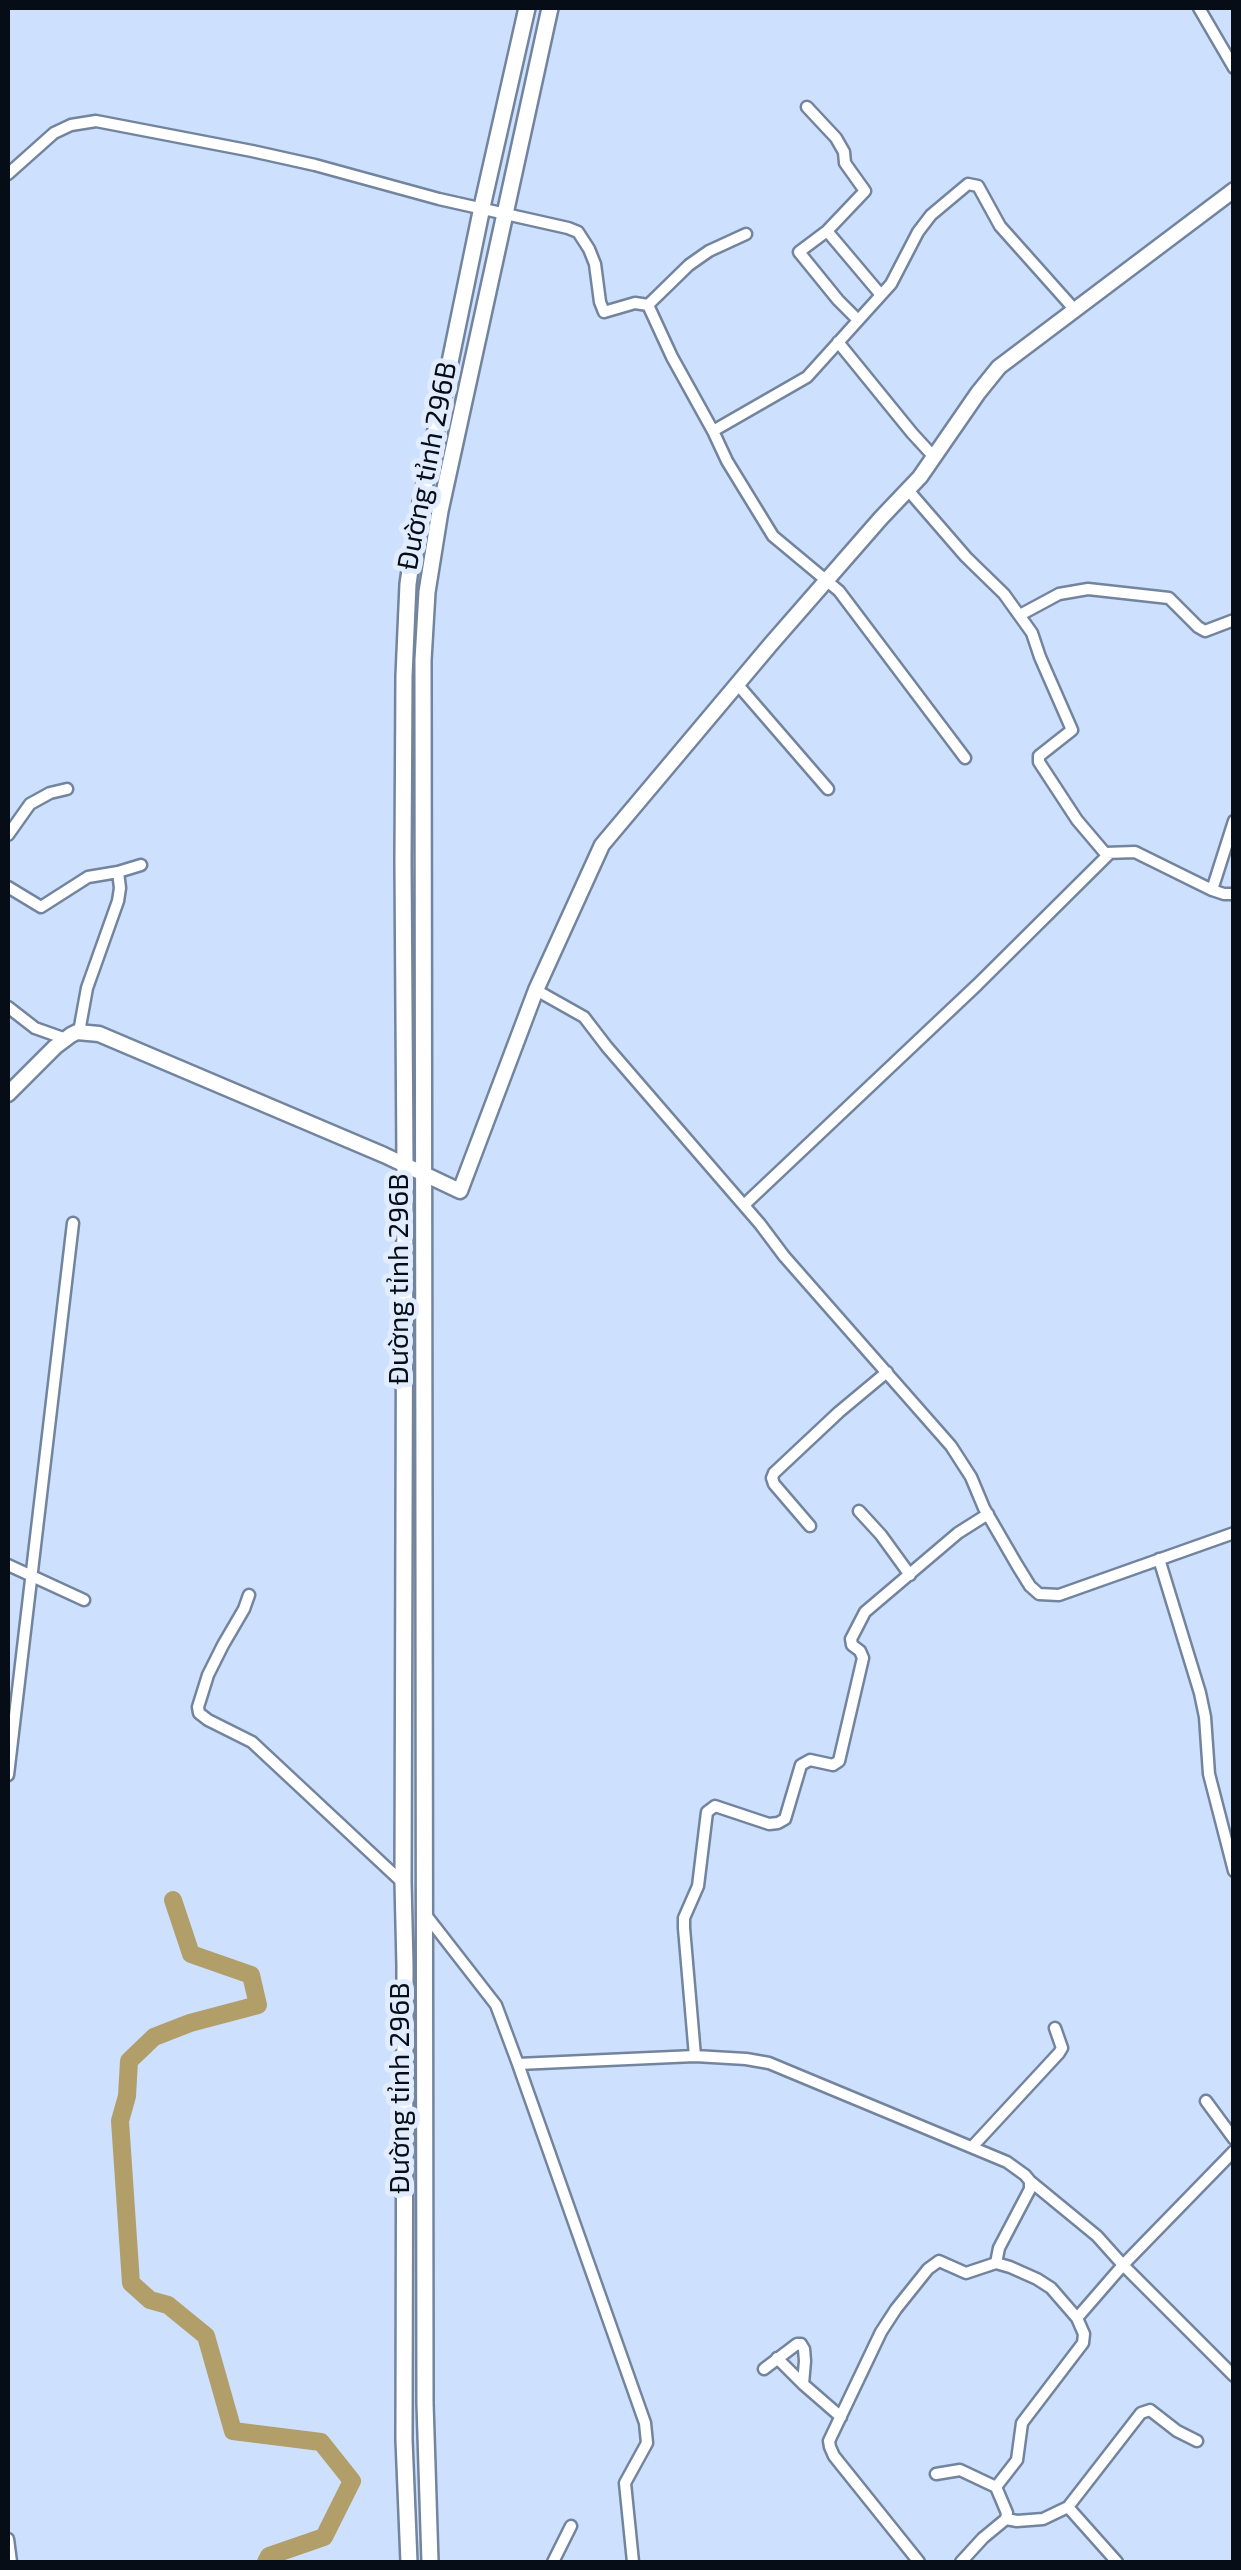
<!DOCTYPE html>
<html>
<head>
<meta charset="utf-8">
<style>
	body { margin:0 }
	#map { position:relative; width:1241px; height:2570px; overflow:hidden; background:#cde0fd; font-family:"Exo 2",sans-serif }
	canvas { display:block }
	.frame { position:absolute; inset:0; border:10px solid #070d17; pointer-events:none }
</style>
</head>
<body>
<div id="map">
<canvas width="1241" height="2570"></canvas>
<div class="frame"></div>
</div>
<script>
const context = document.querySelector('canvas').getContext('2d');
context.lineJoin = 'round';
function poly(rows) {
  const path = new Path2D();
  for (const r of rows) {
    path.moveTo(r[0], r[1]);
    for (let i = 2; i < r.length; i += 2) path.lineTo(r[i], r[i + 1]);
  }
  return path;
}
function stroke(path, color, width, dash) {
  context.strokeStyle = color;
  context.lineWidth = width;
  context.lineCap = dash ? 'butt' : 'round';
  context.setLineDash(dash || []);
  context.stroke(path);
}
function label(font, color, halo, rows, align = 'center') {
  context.font = font + ' "Exo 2",sans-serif';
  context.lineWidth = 10;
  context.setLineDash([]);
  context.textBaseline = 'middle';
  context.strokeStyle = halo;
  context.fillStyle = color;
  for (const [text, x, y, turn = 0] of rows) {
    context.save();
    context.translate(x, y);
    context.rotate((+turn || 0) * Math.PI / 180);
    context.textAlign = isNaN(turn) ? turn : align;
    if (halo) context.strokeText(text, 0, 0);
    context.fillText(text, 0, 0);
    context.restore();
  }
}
const river = poly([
	[173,1900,191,1954,251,1975,258,2005,190,2023,154,2037,129,2061,127,2096,120,2121,131,2283,150,2300,168,2305,206,2336,233,2431,321,2442,352,2481,324,2537,269,2556,266,2562]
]);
const street = poly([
	[1199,8,1234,68],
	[807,107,836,138,844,152,845,163,865,191,827,231,881,295],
	[8,174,54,133,71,125,96,121,252,151,315,165,439,199,568,228,578,232,589,249,595,264,600,302,604,312,635,303,648,305],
	[827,231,799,252,838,300,858,320],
	[838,342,912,433,934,457],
	[713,431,672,357,648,305,689,265,709,251,746,234],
	[908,490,966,557,1004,594,1032,633,1040,657,1072,730,1039,756,1039,762,1077,820,1105,853,1135,852,1212,890,1224,894,1234,894],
	[1020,615,1059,594,1088,589,1169,598,1198,627,1205,631,1234,620],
	[738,685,828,789],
	[965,758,839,591,773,536,727,461,713,431,807,377,891,284,918,232,931,215,968,184,978,186,1000,226,1074,309],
	[8,835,30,804,50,793,67,789],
	[8,887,41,907,88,877,118,872,141,865],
	[1212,890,1234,821],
	[536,990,584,1017,607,1047,760,1224,784,1256,951,1446,971,1477,984,1508,1017,1565,1030,1586,1039,1594,1059,1595,1234,1533],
	[8,1007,35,1028,66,1039],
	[79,1032,87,988,118,901,120,888,118,872],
	[744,1205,977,985,1110,853],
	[859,1511,881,1535,910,1575],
	[988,1514,958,1533,865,1612,851,1639,852,1645,860,1651,863,1658,839,1761,833,1765,810,1760,801,1765,785,1819,778,1823,769,1824,715,1806,707,1812,698,1886,684,1918,684,1928,695,2056,746,2059,769,2063,1007,2162,1025,2175,1030,2181,1030,2189,999,2248,996,2263],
	[810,1526,774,1484,772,1478,774,1473,839,1412,887,1372],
	[1159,1559,1200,1693,1205,1717,1209,1774,1234,1871],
	[8,1565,84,1600],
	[249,1595,244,1609,223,1645,208,1675,198,1707,199,1713,208,1720,252,1742,402,1882],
	[8,1775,73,1223],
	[426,1915,496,2005,518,2064,695,2056],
	[518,2064,645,2423,647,2443,625,2483,633,2562],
	[1206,2101,1234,2139],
	[972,2147,1059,2053,1062,2048,1055,2028],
	[1030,2181,1097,2236,1123,2265,1234,2376],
	[777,2358,803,2384,841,2417],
	[764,2369,797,2344,801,2344,804,2349,805,2361,803,2384],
	[936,2474,960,2470,996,2487],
	[1068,2507,1141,2413,1150,2410,1177,2431,1197,2441],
	[1006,2519,1017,2521,1043,2519,1068,2507,1117,2562],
	[8,2539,11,2562],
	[553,2562,571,2526],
	[919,2562,834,2456,830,2447,829,2441,881,2332,896,2309,928,2269,939,2261,966,2273,996,2263,1010,2267,1037,2279,1051,2288,1077,2318],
	[961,2562,983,2538,1006,2519,1007,2513,996,2487,1017,2460,1022,2423,1083,2343,1084,2334,1077,2318,1123,2265,1234,2151]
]);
const secondary = poly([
	[8,1094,55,1047,71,1035,77,1032,99,1034,384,1155,460,1191,536,990,602,845,771,644,881,518,920,477,978,393,999,367,1234,190]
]);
const primary = poly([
	[409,2562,404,2440,405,1966,403,1882,405,1165,403,861,404,676,408,584,417,522,482,207,527,8],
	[430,2562,425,2403,423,660,427,592,440,511,550,8]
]);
const streetNames = [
	["Đường tỉnh 296B",427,466,-79],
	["Đường tỉnh 296B",399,1279,-90],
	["Đường tỉnh 296B",400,2088,-90]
];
stroke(river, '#b19e69', 18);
stroke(street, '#73849e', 15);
stroke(secondary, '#73849e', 19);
stroke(primary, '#73849e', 20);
stroke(street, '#fff', 10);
stroke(secondary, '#fff', 14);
stroke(primary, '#fff', 15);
label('28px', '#070d17', '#e1ecfe', streetNames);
</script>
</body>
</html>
